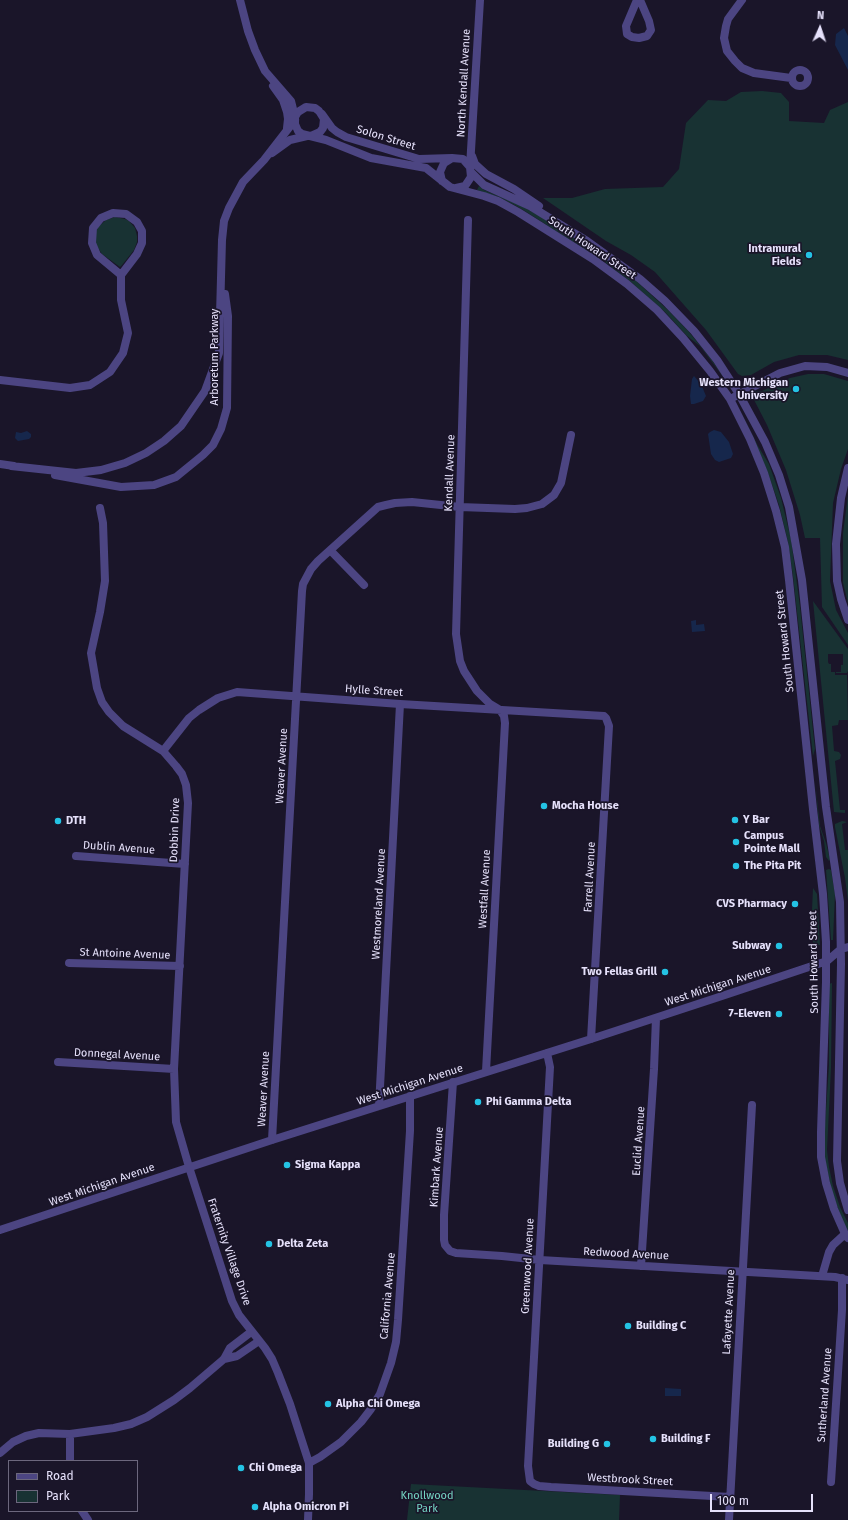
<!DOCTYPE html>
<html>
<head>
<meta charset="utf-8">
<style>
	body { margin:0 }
	#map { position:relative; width:848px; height:1520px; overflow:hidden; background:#1a1529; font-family:"Fira Sans",sans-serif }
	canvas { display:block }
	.legend { position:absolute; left:8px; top:1460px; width:130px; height:52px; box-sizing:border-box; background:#1a1529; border:1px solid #6c677d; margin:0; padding:5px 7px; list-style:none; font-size:12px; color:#e6e1fb }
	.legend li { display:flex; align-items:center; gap:8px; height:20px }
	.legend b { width:20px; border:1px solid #6c677d }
	.north { position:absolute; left:800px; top:8px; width:40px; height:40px; -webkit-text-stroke:3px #1a1529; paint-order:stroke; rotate:3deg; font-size:11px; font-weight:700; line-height:16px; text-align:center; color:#e6e1fb }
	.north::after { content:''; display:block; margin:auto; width:14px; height:18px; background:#e6e1fb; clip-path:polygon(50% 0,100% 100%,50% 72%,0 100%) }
	.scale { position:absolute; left:710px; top:1494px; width:103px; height:18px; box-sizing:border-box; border:2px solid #e6e1fb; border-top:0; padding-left:5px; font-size:12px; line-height:14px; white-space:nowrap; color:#e6e1fb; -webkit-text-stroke:3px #1a1529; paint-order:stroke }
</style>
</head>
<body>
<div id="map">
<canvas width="848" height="1520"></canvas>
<ul class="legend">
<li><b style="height:5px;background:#4c4582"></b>Road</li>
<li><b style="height:11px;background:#183233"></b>Park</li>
</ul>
<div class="north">N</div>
<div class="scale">100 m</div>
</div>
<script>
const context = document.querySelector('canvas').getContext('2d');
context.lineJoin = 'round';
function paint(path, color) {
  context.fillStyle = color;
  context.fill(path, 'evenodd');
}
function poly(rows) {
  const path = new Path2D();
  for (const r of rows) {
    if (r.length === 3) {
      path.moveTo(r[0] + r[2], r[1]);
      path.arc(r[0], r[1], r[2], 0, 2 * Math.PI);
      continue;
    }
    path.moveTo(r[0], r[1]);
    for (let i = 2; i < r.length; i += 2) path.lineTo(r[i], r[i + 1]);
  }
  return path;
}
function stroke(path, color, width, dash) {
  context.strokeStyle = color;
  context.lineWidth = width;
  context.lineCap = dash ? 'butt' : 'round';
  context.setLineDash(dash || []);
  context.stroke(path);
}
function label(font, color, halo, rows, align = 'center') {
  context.font = font + ' "Fira Sans",sans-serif';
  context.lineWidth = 3.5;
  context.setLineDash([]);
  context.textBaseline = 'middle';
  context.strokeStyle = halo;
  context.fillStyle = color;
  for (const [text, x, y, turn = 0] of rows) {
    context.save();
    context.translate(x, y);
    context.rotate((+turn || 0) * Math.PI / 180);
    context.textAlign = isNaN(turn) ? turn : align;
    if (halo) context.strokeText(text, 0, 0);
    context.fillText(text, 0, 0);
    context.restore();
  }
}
const green = poly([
	[762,91,781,93,789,102,789,121,824,123,830,110,848,102,848,360,827,355,799,355,774,362,751,375,742,376,738,374,706,330,655,272,631,255,606,241,543,198,572,198,605,189,663,187,679,169,686,123,708,100,726,101,741,92],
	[479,186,484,190,520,205,541,217,598,253,635,280,669,311,689,332,711,359,730,386,700,346,687,336,665,312,631,282,602,260,520,208,499,197,477,190],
	[115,217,125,219,129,221,135,228,137,236,137,242,134,250,122,265,120,267,102,254,96,245,96,232,98,227,106,220],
	[808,374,824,374,848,381,848,449,841,469,833,503,830,581,836,610,848,633,848,645,822,607,820,538,805,538,800,515,786,470,767,425,752,396,755,391,762,391,790,378],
	[740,410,758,446,769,464,781,498,791,539,800,607,814,740,815,749,813,756,793,576,788,542,779,505,769,476,753,437],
	[848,495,848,603,843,583,843,533],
	[813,601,848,649,848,671,847,673,836,673,836,672,841,672,841,665,843,665,843,654,828,654,828,662,829,664,831,664,831,672,835,672,835,675,847,675,848,720,839,720,838,725,832,726,834,751,839,752,841,755,840,759,835,761,840,810,845,810,845,813,834,812],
	[815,781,820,826,826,843,830,859,829,861,826,857,824,841,819,825],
	[842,821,847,822,842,824,845,850,848,850,848,901,845,878,835,827,835,824],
	[829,869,831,870,835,894,833,940,831,940,826,870],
	[813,888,817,894,820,945,815,945,813,943,813,938,811,932],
	[832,983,831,1068,827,1150,829,1167,833,1186,840,1207,848,1223,848,1231,842,1219,832,1192,825,1160,824,1140,829,1065,829,984],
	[411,1484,620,1495,619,1520,407,1520]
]);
const water = poly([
	[844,28,848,36,848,70,835,45,836,34],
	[694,376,701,384,706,396,703,401,694,404,691,404,690,396,692,379],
	[714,430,721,432,729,442,733,454,731,458,719,462,715,460,711,454,708,434,710,432],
	[27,431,31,434,31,437,29,439,18,441,15,438,16,432,21,433],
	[696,620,696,625,704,624,705,631,692,632,691,621],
	[665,1388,681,1389,681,1396,665,1396]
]);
const minor = poly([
	[240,0,248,31,255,50,265,71,291,101,295,117,295,124,298,131,302,134,326,140,371,158,426,168,450,187,484,196,498,201,518,212,593,259,627,284,657,310,683,338,710,371,730,399,750,439,764,473,776,511,785,547,789,580,813,809,823,894,826,942,826,982,821,1132,821,1157,826,1183,834,1209,845,1234,848,1238],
	[637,0,626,26,627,34,632,37,639,38,647,36,651,30,649,21,640,0],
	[742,0,728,19,726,26,724,38,727,51,735,61,742,68,754,73,791,78],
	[800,78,8],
	[273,86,283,100,287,112,288,119,287,128],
	[322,114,332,128,337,132,346,137,419,159,452,158],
	[295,117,298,112,306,107,315,108,319,111,324,119,323,128,320,132,311,136],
	[272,153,290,140,307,136],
	[472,156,475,164,486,174,514,189,539,206],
	[470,167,480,0],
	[471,172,484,185,530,206,587,241,640,279,665,301,694,331,717,360,739,394,765,442,779,475,789,507,802,580,826,807,840,902,841,964,837,1161,840,1183,848,1210],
	[442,181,440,172,444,163,452,158,463,159,470,167,471,177,465,186,456,188],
	[468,220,456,634,460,661,464,671,477,691,490,704,500,710,504,716,505,723,486,1071],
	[0,380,70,388,90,385,110,372,123,353,128,333,121,300,121,275,137,254,142,243,142,231,137,222,126,214,113,213,101,218,93,228,92,243,97,255,121,275],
	[734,397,780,373,805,366,827,367,848,373],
	[0,464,14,466],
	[11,466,76,473,101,470,125,463,146,453,164,441,181,426,205,391,219,353,222,240,224,221,229,208,243,182,264,160,295,120],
	[848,468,841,498,836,544,837,581,841,599,848,620],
	[55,475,121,487,154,485,176,477,203,455,213,445,221,429,227,408,228,316,225,294],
	[100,508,103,523,105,581,100,612,91,653,97,688,102,702,109,712,123,726,163,751,176,766,182,774,186,785,188,803,174,1069,176,1122,189,1167,232,1301,239,1315,265,1348,272,1359,278,1373,290,1404,309,1463,309,1494,308,1520],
	[330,550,364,585],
	[163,751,189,718,199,710,218,698,237,692,400,704,604,716,606,718,609,726,591,1039],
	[76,856,185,864],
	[69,963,180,966],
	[547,1053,550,1067,528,1466,530,1481,534,1484,539,1486,551,1487,730,1497],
	[58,1062,174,1069],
	[453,1082,444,1215,444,1240,445,1245,450,1251,456,1253,502,1256,540,1260,835,1277,848,1280],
	[379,1106,400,704],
	[272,1140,302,591,303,584,311,569,318,561,378,507,386,505,395,503,412,502,460,507,515,509,527,508,542,504,554,495,561,483,571,435],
	[0,1230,272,1140,591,1039,722,996,827,961,841,949,848,947],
	[641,1266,654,1069,656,1018],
	[822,1276,829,1252,833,1245,845,1234],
	[224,1359,237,1356,259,1341],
	[70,1434,70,1461],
	[0,1453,13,1442,26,1436,39,1433,70,1434,114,1428,131,1424,147,1417,174,1400,190,1388,224,1359,230,1348,251,1332],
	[309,1463,320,1457,341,1442,361,1422,371,1409,380,1394,391,1363,396,1342,398,1320,410,1131,410,1096],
	[831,1482,842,1310,842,1278],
	[82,1511,88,1520],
	[729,1520,752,1105]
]);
const markers = [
	[809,255,4,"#24c3e4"],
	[796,389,4,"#24c3e4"],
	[544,806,4,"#24c3e4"],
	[735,820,4,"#24c3e4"],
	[58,821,4,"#24c3e4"],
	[736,842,4,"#24c3e4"],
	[736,866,4,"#24c3e4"],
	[795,904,4,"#24c3e4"],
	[779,946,4,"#24c3e4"],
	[665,972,4,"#24c3e4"],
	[779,1014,4,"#24c3e4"],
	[478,1102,4,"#24c3e4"],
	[287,1165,4,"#24c3e4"],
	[269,1244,4,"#24c3e4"],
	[628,1326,4,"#24c3e4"],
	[328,1404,4,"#24c3e4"],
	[653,1439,4,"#24c3e4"],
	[607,1444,4,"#24c3e4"],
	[241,1468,4,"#24c3e4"],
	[255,1507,4,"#24c3e4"]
];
const streetNames = [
	["North Kendall Avenue",464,83,-87],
	["Solon Street",386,138,17],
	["South Howard Street",592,248,34],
	["Arboretum Parkway",215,357,-90],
	["Kendall Avenue",450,473,-88],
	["South Howard Street",785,641,-96],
	["Hylle Street",374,691,4],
	["Weaver Avenue",282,766,-87],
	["Dobbin Drive",175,830,-88],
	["Dublin Avenue",119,848,4],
	["Farrell Avenue",590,877,-87],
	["Westfall Avenue",485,889,-87],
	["Westmoreland Avenue",379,904,-87],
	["St Antoine Avenue",125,954,2],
	["South Howard Street",814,962,-91],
	["West Michigan Avenue",718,986,-18],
	["Donnegal Avenue",117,1055,3],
	["West Michigan Avenue",410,1085,-18],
	["Weaver Avenue",264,1089,-87],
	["Euclid Avenue",639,1141,-86],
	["Kimbark Avenue",437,1167,-86],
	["West Michigan Avenue",102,1185,-19],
	["Fraternity Village Drive",229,1252,71],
	["Redwood Avenue",626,1254,3],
	["Greenwood Avenue",528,1266,-87],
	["California Avenue",388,1296,-85],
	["Lafayette Avenue",729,1312,-87],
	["Sutherland Avenue",825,1395,-86],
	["Westbrook Street",630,1480,3]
];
const poiNames = [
	["Intramural",801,249,"right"],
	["Fields",801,262,"right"],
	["Western Michigan",788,383,"right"],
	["University",788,396,"right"],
	["Mocha House",552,806],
	["Y Bar",743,820],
	["DTH",66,821],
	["Campus",744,836],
	["Pointe Mall",744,849],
	["The Pita Pit",744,866],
	["CVS Pharmacy",787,904,"right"],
	["Subway",771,946,"right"],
	["Two Fellas Grill",657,972,"right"],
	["7-Eleven",771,1014,"right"],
	["Phi Gamma Delta",486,1102],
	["Sigma Kappa",295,1165],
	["Delta Zeta",277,1244],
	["Building C",636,1326],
	["Alpha Chi Omega",336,1404],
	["Building F",661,1439],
	["Building G",599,1444,"right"],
	["Chi Omega",249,1468],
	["Alpha Omicron Pi",263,1507]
];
const parkNames = [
	["Knollwood",427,1496],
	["Park",427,1509]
];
paint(green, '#183233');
paint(water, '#16274c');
stroke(minor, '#4c4582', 8);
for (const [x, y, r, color] of markers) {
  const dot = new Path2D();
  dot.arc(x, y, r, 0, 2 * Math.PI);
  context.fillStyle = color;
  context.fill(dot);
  stroke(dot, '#1a1529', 1.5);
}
label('11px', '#e6e1fb', '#1a1529', streetNames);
label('bold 11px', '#e6e1fb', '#1a1529', poiNames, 'left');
label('11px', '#74d4c3', '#1a1529', parkNames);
</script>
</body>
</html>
